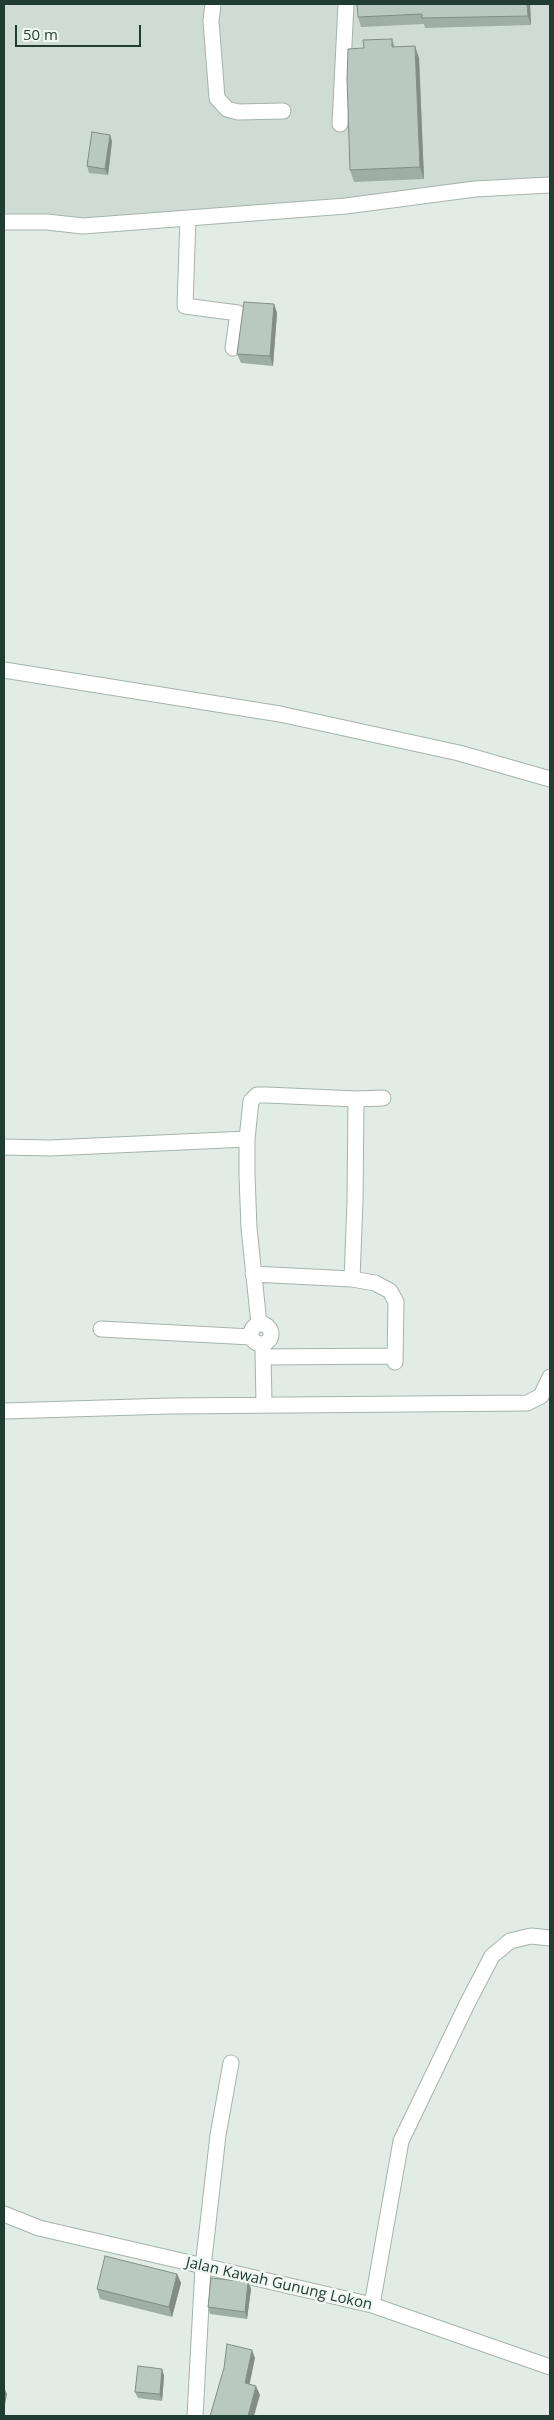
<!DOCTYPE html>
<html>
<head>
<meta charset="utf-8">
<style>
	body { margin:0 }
	#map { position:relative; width:554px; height:2420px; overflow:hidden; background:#e1ece6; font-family:"Open Sans",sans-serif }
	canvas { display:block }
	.frame { position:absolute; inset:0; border:5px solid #213d33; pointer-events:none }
	.scale { position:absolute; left:15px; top:25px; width:126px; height:22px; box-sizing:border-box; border:2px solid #213d33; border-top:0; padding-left:6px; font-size:15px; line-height:18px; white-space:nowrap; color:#213d33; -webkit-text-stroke:4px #f1f8f4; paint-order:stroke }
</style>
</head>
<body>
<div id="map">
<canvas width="554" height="2420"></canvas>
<div class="frame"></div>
<div class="scale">50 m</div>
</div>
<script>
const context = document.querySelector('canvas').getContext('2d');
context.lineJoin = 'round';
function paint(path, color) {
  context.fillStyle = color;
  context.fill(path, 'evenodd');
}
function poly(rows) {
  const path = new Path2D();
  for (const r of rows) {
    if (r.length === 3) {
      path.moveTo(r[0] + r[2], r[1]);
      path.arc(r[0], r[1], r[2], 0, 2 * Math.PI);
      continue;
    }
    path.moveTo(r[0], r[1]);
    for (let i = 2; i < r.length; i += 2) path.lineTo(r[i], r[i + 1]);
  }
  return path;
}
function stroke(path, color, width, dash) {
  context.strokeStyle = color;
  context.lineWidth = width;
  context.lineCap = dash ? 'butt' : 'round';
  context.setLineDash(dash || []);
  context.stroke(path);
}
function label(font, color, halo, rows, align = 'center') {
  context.font = font + ' "Open Sans",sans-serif';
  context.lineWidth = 5;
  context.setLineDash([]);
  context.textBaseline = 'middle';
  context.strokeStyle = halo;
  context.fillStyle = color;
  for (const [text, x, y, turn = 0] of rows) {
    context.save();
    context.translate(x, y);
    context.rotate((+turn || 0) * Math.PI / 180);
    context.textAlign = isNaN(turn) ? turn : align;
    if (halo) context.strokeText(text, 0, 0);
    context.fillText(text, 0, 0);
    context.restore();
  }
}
const built = poly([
	[4,4,550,4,550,188,346,206,4,223]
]);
const minor = poly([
	[213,4,211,21,217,98,227,109,238,112,283,111],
	[340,124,346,4],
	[188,218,185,306,238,313,233,348],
	[4,222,47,222,83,226,346,206,475,189,550,185],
	[4,670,280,714,459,753,550,779],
	[4,1147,50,1148,247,1139],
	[253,1274,352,1279,375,1283,390,1291,396,1302,395,1362],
	[352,1279,355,1201,356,1099],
	[261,1334,10],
	[259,1324,249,1228,247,1175,247,1139,251,1101,257,1095,267,1095,356,1099,383,1098],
	[101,1329,251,1337],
	[263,1349,264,1405],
	[263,1357,395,1356],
	[4,1411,170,1406,527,1403,541,1396,550,1377],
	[4,2214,39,2228,372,2305,550,2367],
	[372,2305,401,2141,467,2004,492,1956,510,1941,531,1936,550,1938],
	[195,2416,203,2267,218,2135,231,2063]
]);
const wall = poly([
	[530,4,531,25,425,28,424,24,361,27,358,17],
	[392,39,395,47,419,58,424,179,354,182,350,170,364,48],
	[112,141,108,175,89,173,87,166],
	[274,304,277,313,273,366,241,363,237,354],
	[177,2274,181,2283,172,2317,100,2299,97,2289],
	[248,2282,251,2289,247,2319,210,2314,208,2307],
	[162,2369,164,2376,162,2401,138,2398,135,2392]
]);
const shadedWall = poly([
	[527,4,530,4,531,25,528,16],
	[415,46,419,58,424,179,420,167],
	[110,135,112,141,108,175,105,169],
	[274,304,277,313,273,366,270,356],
	[177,2274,181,2283,172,2317,169,2307],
	[248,2282,251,2289,247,2319,245,2312],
	[252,2350,255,2358,248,2392,245,2383],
	[162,2369,164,2376,162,2401,160,2394],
	[256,2386,260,2395,254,2416,248,2416],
	[4,2387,7,2394,4,2410]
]);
const building = poly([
	[357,4,527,4,528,16,422,18,422,14,358,17,357,4],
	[392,39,392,47,415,46,420,167,350,170,347,79,348,49,364,48,363,40,392,39],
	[92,132,110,135,105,169,87,166,92,132],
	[244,302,274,304,270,356,237,354,244,302],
	[105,2256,177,2274,169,2307,97,2289,105,2256],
	[211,2278,248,2282,245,2312,208,2307,211,2278],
	[227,2344,252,2350,245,2383,256,2386,248,2416,210,2416,224,2368,227,2344],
	[138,2366,162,2369,160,2394,135,2392,138,2366]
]);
const streetNames = [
	["Jalan Kawah Gunung Lokon",279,2284,13]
];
paint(built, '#cfdcd5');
stroke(minor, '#a4b4ad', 17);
stroke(minor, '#fff', 15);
paint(wall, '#9fada7');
paint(shadedWall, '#828d88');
paint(building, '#b9c9c2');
stroke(building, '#828d88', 1);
label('15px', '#213d33', '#f1f8f4', streetNames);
</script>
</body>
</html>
